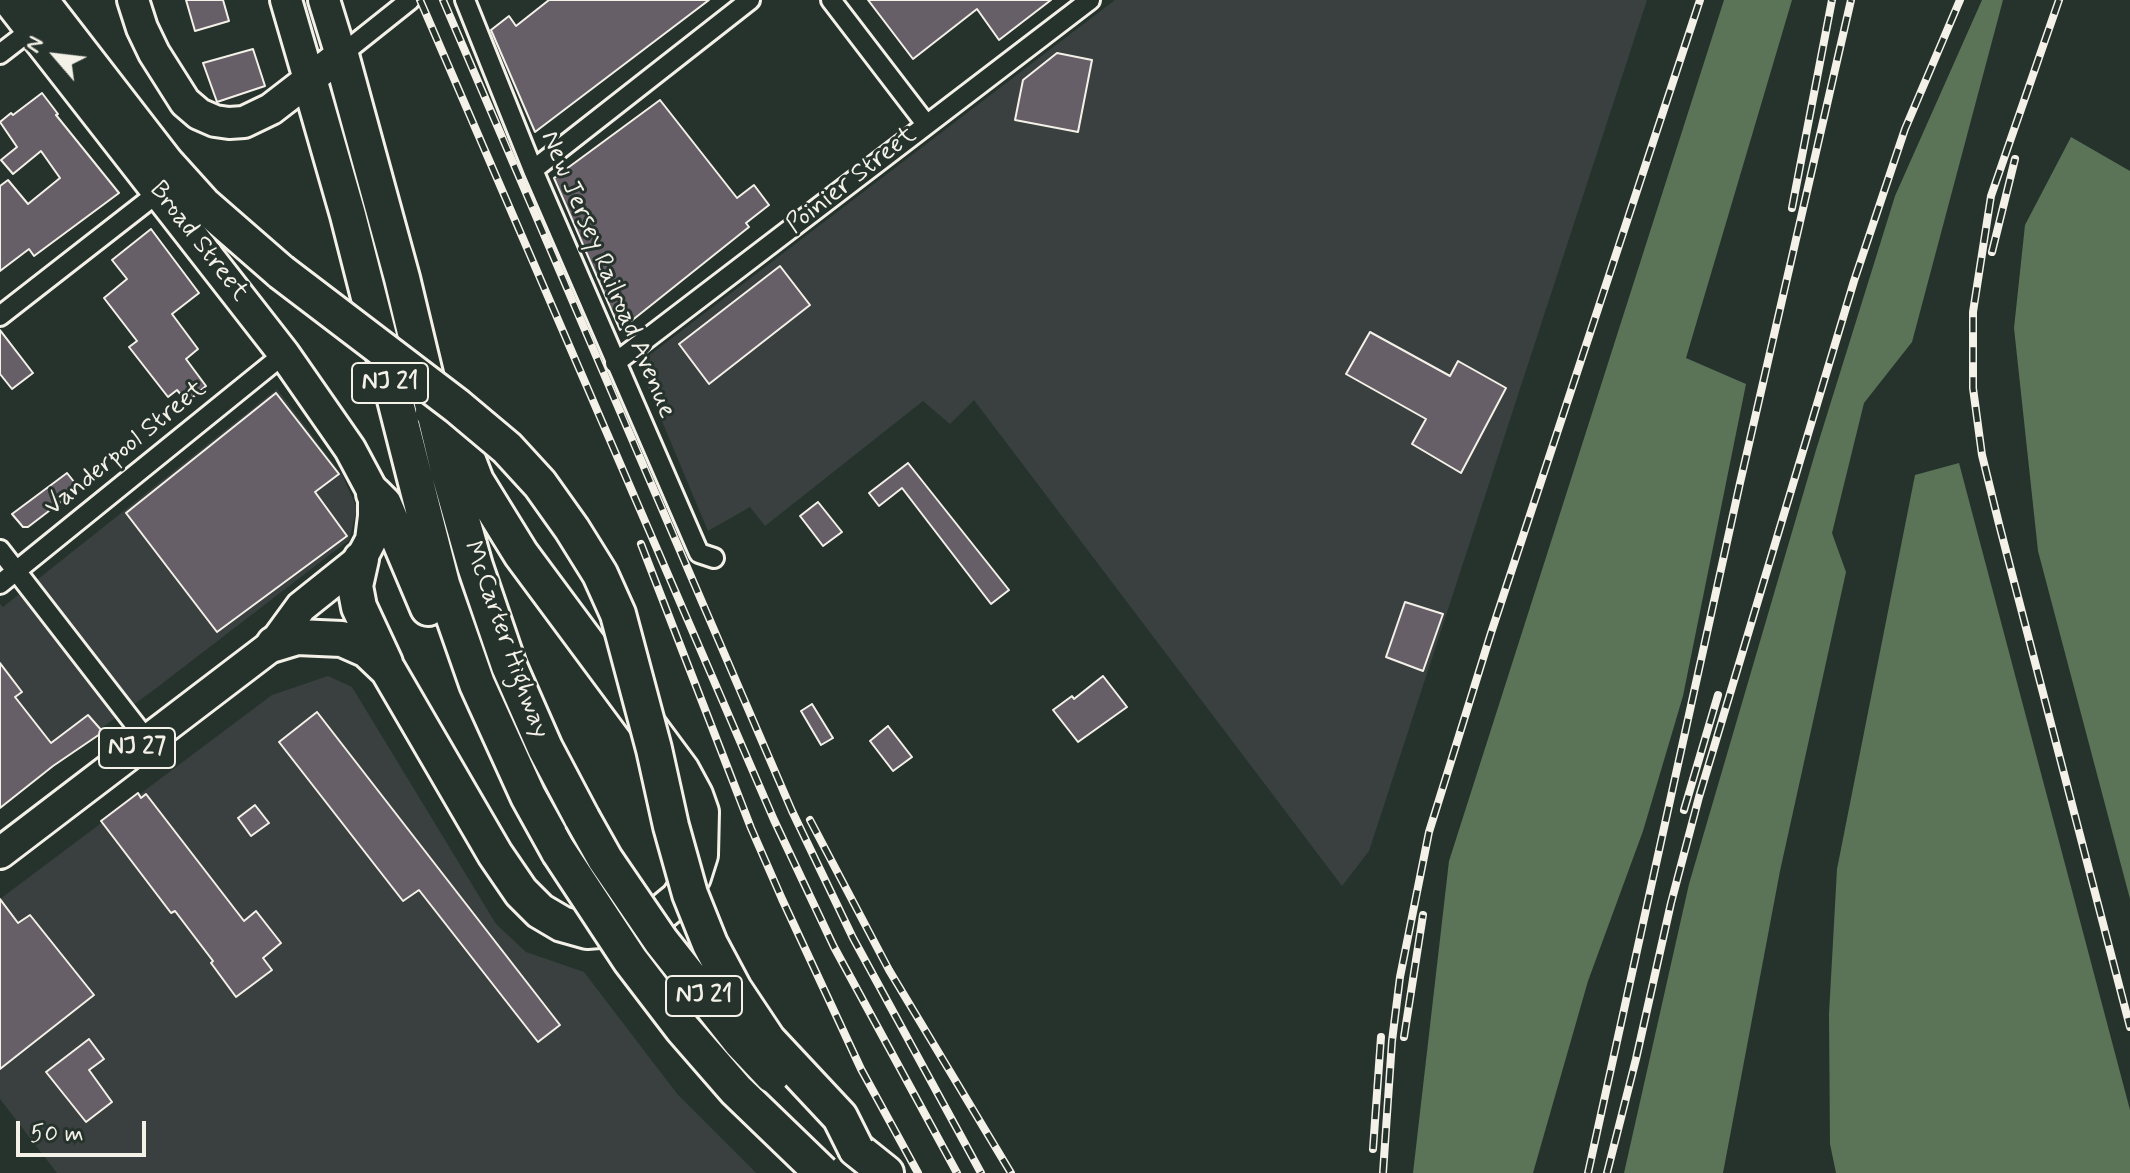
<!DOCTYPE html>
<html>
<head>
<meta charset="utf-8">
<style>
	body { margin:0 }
	#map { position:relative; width:2130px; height:1173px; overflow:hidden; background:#26332d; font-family:Mynerve,sans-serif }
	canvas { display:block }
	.north { position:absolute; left:16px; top:16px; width:80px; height:80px; -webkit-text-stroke:6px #26332d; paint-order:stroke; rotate:298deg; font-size:22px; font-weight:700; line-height:32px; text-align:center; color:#f4f1e8 }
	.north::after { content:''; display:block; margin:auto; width:28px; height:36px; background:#f4f1e8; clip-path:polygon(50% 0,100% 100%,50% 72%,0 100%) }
	.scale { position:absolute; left:16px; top:1121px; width:130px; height:36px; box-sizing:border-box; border:4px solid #f4f1e8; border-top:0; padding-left:10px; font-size:24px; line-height:28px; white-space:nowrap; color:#f4f1e8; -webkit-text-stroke:6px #26332d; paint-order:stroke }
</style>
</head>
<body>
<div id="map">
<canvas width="2130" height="1173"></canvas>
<div class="north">N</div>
<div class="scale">50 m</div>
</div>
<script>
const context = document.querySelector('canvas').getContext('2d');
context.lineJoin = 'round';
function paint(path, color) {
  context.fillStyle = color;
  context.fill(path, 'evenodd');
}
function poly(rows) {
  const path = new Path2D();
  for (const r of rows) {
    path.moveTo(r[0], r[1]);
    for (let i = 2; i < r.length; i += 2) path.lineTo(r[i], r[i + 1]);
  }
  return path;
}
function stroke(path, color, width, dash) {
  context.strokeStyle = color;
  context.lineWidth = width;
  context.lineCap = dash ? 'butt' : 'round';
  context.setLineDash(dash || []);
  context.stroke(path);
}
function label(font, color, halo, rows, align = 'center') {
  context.font = font + ' Mynerve,sans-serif';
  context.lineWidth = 6;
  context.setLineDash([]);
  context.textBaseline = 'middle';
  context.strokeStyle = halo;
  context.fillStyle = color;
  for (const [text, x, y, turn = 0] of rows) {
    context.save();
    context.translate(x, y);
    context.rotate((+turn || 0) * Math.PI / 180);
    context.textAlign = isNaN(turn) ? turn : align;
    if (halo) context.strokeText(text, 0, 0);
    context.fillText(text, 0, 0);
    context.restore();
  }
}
const built = poly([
	[1115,0,1647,0,1369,851,1342,886,974,400,950,424,923,401,765,526,750,507,708,531,638,364],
	[277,389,342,475,357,508,349,540,155,689,0,802,0,604,3,607],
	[328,676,352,687,496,924,526,952,584,972,678,1095,756,1173,57,1173,0,1099,0,899,272,695]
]);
const green = poly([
	[1724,0,1792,0,1686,358,1746,384,1683,696,1643,831,1588,981,1533,1173,1413,1173,1449,861],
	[1982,0,2003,0,1912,342,1864,403,1832,533,1846,572,1780,871,1723,1173,1624,1173,1689,884,1816,450,1895,196],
	[2071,137,2130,171,2130,899,2038,551,2014,328,2025,225],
	[1959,463,2130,1110,2130,1173,1836,1173,1830,1144,1829,1014,1837,869,1915,475]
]);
const building = poly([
	[186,0,223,0,229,21,195,31,186,0],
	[549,0,709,0,535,132,491,30,509,16,516,26,549,0],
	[868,0,1051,0,999,40,977,9,913,59,868,0],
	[253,49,265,86,217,102,203,63,253,49],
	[1057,53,1092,60,1078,132,1015,120,1023,80,1057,53],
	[42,93,58,114,56,115,119,193,34,256,29,249,0,271,0,186,8,180,28,204,60,178,41,151,13,174,1,160,17,147,0,122,11,113,13,115,42,93],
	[660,100,737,198,754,185,769,205,746,223,749,227,620,330,554,178,660,100],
	[151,229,199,293,172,314,198,349,186,359,206,386,187,402,177,390,168,397,129,347,137,341,104,298,127,279,112,260,151,229],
	[780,266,810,305,709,384,679,344,780,266],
	[0,330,33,373,12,389,0,374,0,330],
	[1370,332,1450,376,1458,361,1506,388,1461,473,1412,444,1426,419,1346,374,1370,332],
	[276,393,339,474,315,492,347,536,217,632,126,513,276,393],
	[908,463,1009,590,991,604,902,488,879,506,869,493,908,463],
	[67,473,79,488,28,527,23,527,12,514,67,473],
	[818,502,842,532,823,546,800,516,818,502],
	[1405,602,1443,614,1423,671,1386,657,1405,602],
	[0,663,22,692,15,697,51,743,88,715,103,732,53,766,0,808,0,663],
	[1103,676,1127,707,1078,742,1053,710,1072,696,1074,699,1103,676],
	[812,704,833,738,821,745,801,711,812,704],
	[317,712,560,1025,538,1042,419,890,403,901,279,742,317,712],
	[888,726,912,757,893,771,870,741,888,726],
	[138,793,141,798,146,794,244,921,256,911,281,943,263,958,272,970,236,997,211,963,213,961,175,911,171,913,101,821,138,793],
	[255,805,269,823,251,836,238,818,255,805],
	[0,899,18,923,30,915,94,995,0,1069,0,899],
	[89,1039,104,1059,89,1070,112,1102,86,1122,46,1072,89,1039]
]);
const street = poly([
	[465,0,533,170,695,544,699,553,714,558],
	[831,0,926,124],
	[0,54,31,30],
	[341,55,410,0],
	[533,170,750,0],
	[0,316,159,192],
	[615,363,1090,0],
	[0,550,147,740],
	[0,584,284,354]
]);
const primary = poly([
	[133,0,142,28,154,53,185,102,199,114,215,121,229,123,244,122,271,109,341,55,324,0],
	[286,0,309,79],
	[0,853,274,644,301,607,361,559,371,540,374,516,374,494,350,449,284,354,8,0]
]);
const highway = poly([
	[40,0,166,163,203,204,281,272],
	[341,55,402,278,449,474,475,566,509,666,545,748,582,818],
	[309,79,348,215,442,584,477,684,528,796,559,852],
	[374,494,384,504,428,608],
	[361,559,355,586,359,607,385,663],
	[274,644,297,637,342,639,367,650,388,670,495,854,521,892,540,911,562,924,587,931,636,927,661,913,678,899,693,877,700,855,701,812,695,795,682,771,521,554,476,481,464,450,433,412],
	[856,1149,886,1173]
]);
const rail = poly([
	[420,0,774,820,834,947,957,1173],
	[443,0,792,811,853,938,981,1173],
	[2059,0,1991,196,1973,312,1973,388,1982,455,1999,524,2130,1027],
	[1792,208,1832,0],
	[1992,252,2015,159],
	[641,544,751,828,782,899,861,1069,918,1173],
	[1684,810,1718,695],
	[810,820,889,970,1011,1173],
	[1404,1037,1423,915],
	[1373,1149,1381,1037],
	[1383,1173,1392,1041,1400,977,1429,832,1491,633,1700,0],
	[1588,1173,1740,483,1851,0],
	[1607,1173,1636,1059,1671,903,1699,797,1854,281,1905,129,1960,0]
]);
const highwayBridge = poly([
	[281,272,457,406,507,448,540,484,572,529,600,574,618,614,654,749,671,826,690,894,710,944,734,989,768,1040,840,1117,856,1149],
	[582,818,605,859,661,941,740,1041,772,1075],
	[559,852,630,960,682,1028,736,1090,822,1173]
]);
const shields = [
	[390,383,76],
	[137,748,76],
	[704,996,76]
];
const shieldNames = [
	["NJ 21",390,383],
	["NJ 27",137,748],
	["NJ 21",704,996]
];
const streetNames = [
	["Poinier Street",852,181,-38],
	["Broad Street",198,242,52],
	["New Jersey Railroad Avenue",607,275,67],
	["Vanderpool Street",126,449,-39],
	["McCarter Highway",505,640,70]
];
paint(built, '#39403f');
paint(green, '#5b7357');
paint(building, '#665f68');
stroke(building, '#f4f1e8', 2);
stroke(street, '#f4f1e8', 24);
stroke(primary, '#f4f1e8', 36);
stroke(highway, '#f4f1e8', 40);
stroke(street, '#26332d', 18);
stroke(primary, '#26332d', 30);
stroke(highway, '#26332d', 34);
stroke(rail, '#f4f1e8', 8);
stroke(rail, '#26332d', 5, [15]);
stroke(highwayBridge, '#f4f1e8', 40, []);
stroke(highwayBridge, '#26332d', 34);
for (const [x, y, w] of shields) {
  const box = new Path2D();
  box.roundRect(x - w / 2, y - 20, w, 40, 6);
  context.fillStyle = '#26332d';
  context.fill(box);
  stroke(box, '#f4f1e8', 2);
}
label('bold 24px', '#f4f1e8', null, shieldNames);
label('26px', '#f4f1e8', '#26332d', streetNames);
</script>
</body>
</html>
